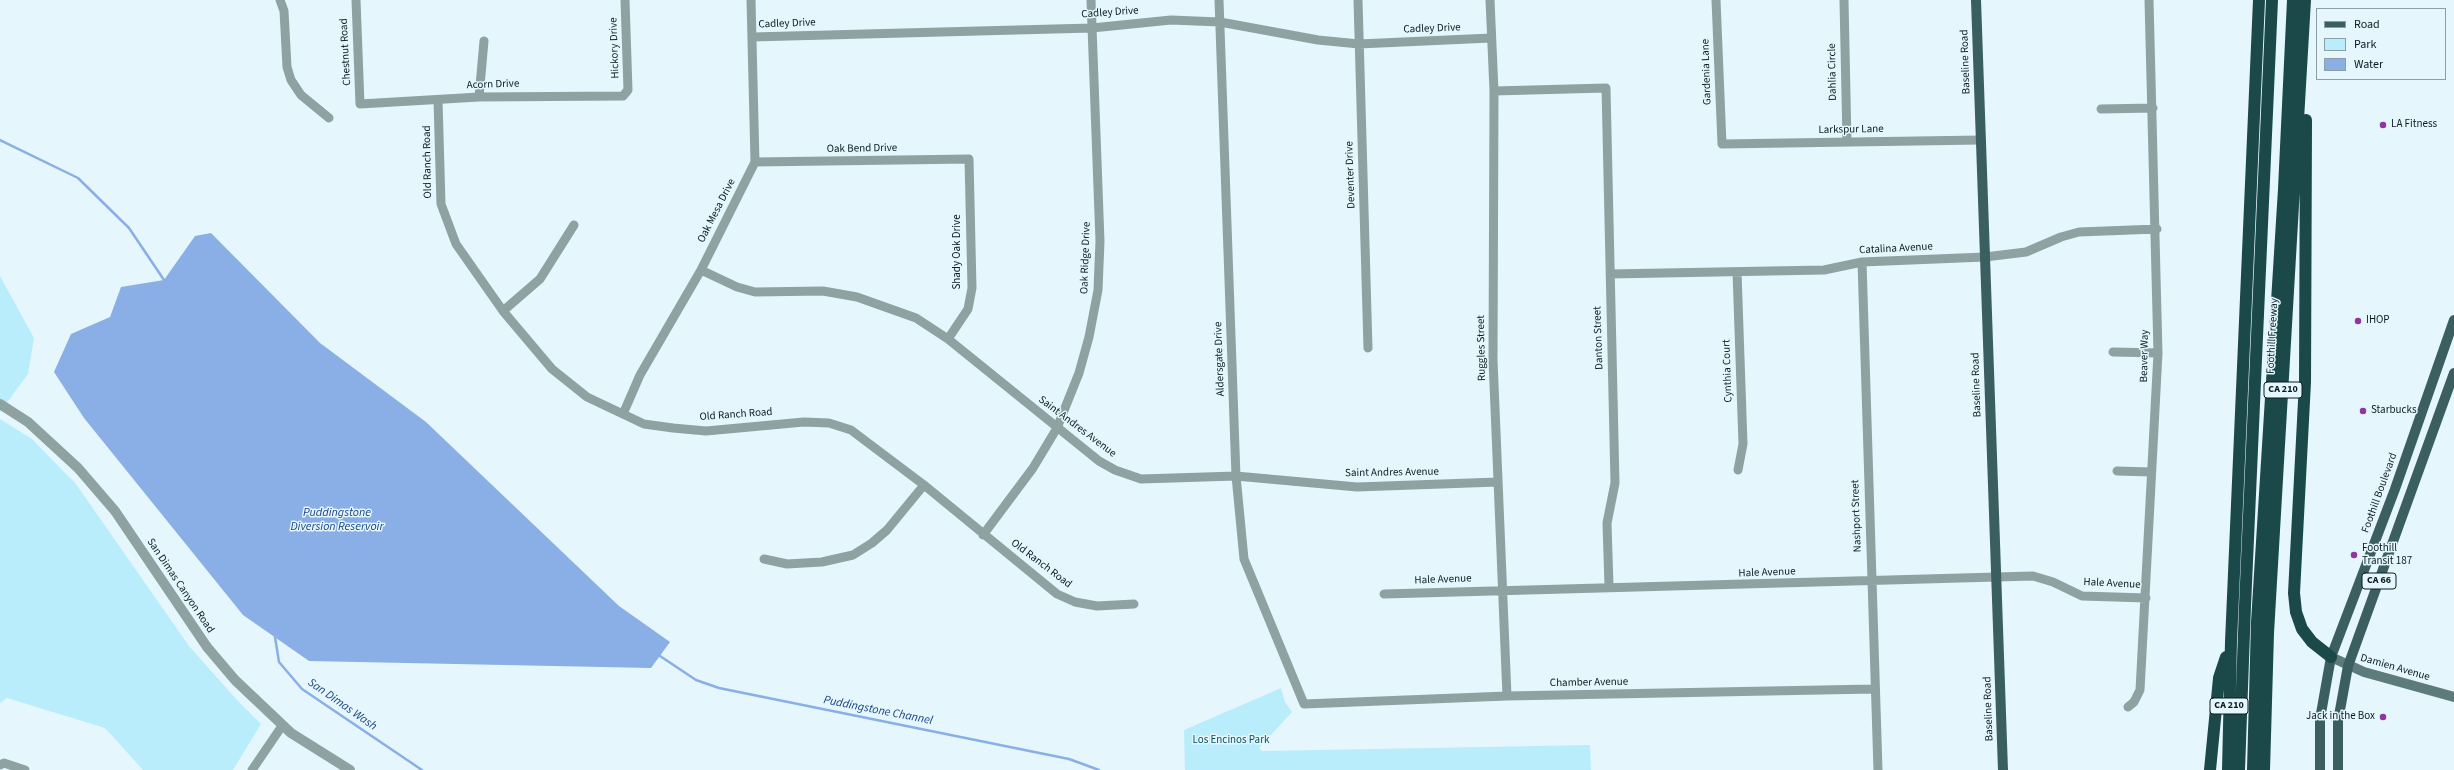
<!DOCTYPE html>
<html>
<head>
<meta charset="utf-8">
<style>
	body { margin:0 }
	#map { position:relative; width:2454px; height:770px; overflow:hidden; background:#e5f7fc; font-family:"Source Sans 3",sans-serif }
	canvas { display:block }
	.legend { position:absolute; left:2316px; top:8px; width:130px; height:72px; box-sizing:border-box; background:#e5f7fc; border:1px solid #8e9fa4; margin:0; padding:5px 7px; list-style:none; font-size:12px; color:#0b1c21 }
	.legend li { display:flex; align-items:center; gap:8px; height:20px }
	.legend b { width:20px; border:1px solid #8e9fa4 }
</style>
</head>
<body>
<div id="map">
<canvas width="2454" height="770"></canvas>
<ul class="legend">
<li><b style="height:5px;background:#3b5f60"></b>Road</li>
<li><b style="height:11px;background:#b9edfc"></b>Park</li>
<li><b style="height:11px;background:#8aaee6"></b>Water</li>
</ul>
</div>
<script>
const context = document.querySelector('canvas').getContext('2d');
context.lineJoin = 'round';
function paint(path, color) {
  context.fillStyle = color;
  context.fill(path, 'evenodd');
}
function poly(rows) {
  const path = new Path2D();
  for (const r of rows) {
    path.moveTo(r[0], r[1]);
    for (let i = 2; i < r.length; i += 2) path.lineTo(r[i], r[i + 1]);
  }
  return path;
}
function stroke(path, color, width, dash) {
  context.strokeStyle = color;
  context.lineWidth = width;
  context.lineCap = dash ? 'butt' : 'round';
  context.setLineDash(dash || []);
  context.stroke(path);
}
function label(font, color, halo, rows, align = 'center') {
  context.font = font + ' "Source Sans 3",sans-serif';
  context.lineWidth = 3;
  context.setLineDash([]);
  context.textBaseline = 'middle';
  context.strokeStyle = halo;
  context.fillStyle = color;
  for (const [text, x, y, turn = 0] of rows) {
    context.save();
    context.translate(x, y);
    context.rotate((+turn || 0) * Math.PI / 180);
    context.textAlign = isNaN(turn) ? turn : align;
    if (halo) context.strokeText(text, 0, 0);
    context.fillText(text, 0, 0);
    context.restore();
  }
}
const green = poly([
	[0,276,34,338,28,374,0,412],
	[0,419,32,439,76,484,189,646,237,700,261,724,233,770,143,770,105,728,7,698,0,703],
	[1281,688,1285,702,1292,712,1259,748,1262,751,1590,745,1591,770,1185,770,1184,730]
]);
const water = poly([
	[211,233,320,343,426,422,619,606,670,642,651,668,309,661,243,615,84,418,54,372,71,334,110,317,121,287,164,280,195,236]
]);
const stream = poly([
	[0,140,78,178,129,228,164,280],
	[275,637,279,662,302,689,422,770],
	[660,656,696,680,719,688,1069,759,1099,770]
]);
const minor = poly([
	[280,0,284,11,287,67,291,80,301,95,329,118],
	[356,0,360,104,479,97,623,96,628,90,625,0],
	[1219,0,1236,476,1244,559,1304,704,1507,696,1874,689],
	[1358,0,1368,348],
	[1490,0,1494,91,1493,360,1507,696],
	[1716,0,1722,144,1981,140],
	[1844,0,1847,142],
	[752,37,1092,28,1171,20,1220,22,1318,40,1359,44,1491,38],
	[1494,91,1606,88,1615,483,1607,523,1609,586],
	[479,97,484,41],
	[438,100,441,204,456,244,503,311,552,369,587,397,644,424,673,428,706,431,804,422,829,423,851,430,924,485,1057,594,1075,602,1097,606,1134,604],
	[2101,109,2153,108],
	[755,162,969,159,972,288,968,309,948,339],
	[1862,262,1878,770],
	[701,270,737,287,755,292,823,291,857,297,916,318,948,339,1099,461,1115,470,1141,479,1236,476,1357,487,1498,482],
	[1737,272,1743,444,1738,470],
	[1610,274,1824,270,1862,262,1985,257,2026,252,2061,237,2079,232,2157,229],
	[503,311,540,279,574,225],
	[2113,352,2158,353],
	[623,414,640,375,701,270,755,162,751,0],
	[2117,471,2151,472],
	[983,535,1033,468,1057,428,1079,373,1089,337,1098,290,1100,241,1091,0],
	[764,559,787,564,822,562,853,555,872,543,887,530,924,485],
	[1384,594,2033,576,2053,582,2082,596,2146,598],
	[2128,707,2134,702,2140,690,2158,353,2149,0],
	[0,765,4,763,25,770],
	[252,770,282,726]
]);
const tertiary = poly([
	[0,404,28,422,78,468,115,511,207,647,235,680,291,733,350,770]
]);
const secondary = poly([
	[2331,657,2364,672,2454,697]
]);
const primary = poly([
	[1976,0,2003,770],
	[2320,770,2320,719,2331,657,2395,489,2454,320],
	[2338,770,2338,721,2348,666,2454,373]
]);
const motorway = poly([
	[2306,120,2305,382,2294,593,2296,612,2302,629,2312,642,2331,657],
	[2210,770,2219,678,2226,657],
	[2228,770,2231,642,2259,0],
	[2239,770,2245,606,2272,0],
	[2253,770,2257,622,2284,189,2293,0],
	[2264,770,2268,633,2305,0]
]);
const markers = [
	[2383,125,4,"#91359f"],
	[2358,321,4,"#91359f"],
	[2363,411,4,"#91359f"],
	[2354,555,4,"#91359f"],
	[2383,717,4,"#91359f"]
];
const shields = [
	[2283,390,38],
	[2379,581,34],
	[2229,706,38]
];
const shieldNames = [
	["CA 210",2283,390],
	["CA 66",2379,581],
	["CA 210",2229,706]
];
const streetNames = [
	["Cadley Drive",1110,13,-4],
	["Cadley Drive",787,24,-2],
	["Cadley Drive",1432,29,-2],
	["Hickory Drive",615,48,-92],
	["Chestnut Road",346,52,-93],
	["Baseline Road",1966,62,-92],
	["Gardenia Lane",1707,72,-92],
	["Dahlia Circle",1833,72,-91],
	["Acorn Drive",493,85,-2],
	["Larkspur Lane",1851,130,-1],
	["Oak Bend Drive",862,149,-1],
	["Old Ranch Road",428,162,-91],
	["Deventer Drive",1351,175,-92],
	["Oak Mesa Drive",717,211,-63],
	["Catalina Avenue",1896,249,-3],
	["Shady Oak Drive",958,252,-90],
	["Oak Ridge Drive",1086,258,-88],
	["Foothill Freeway",2273,336,-87],
	["Danton Street",1599,338,-92],
	["Ruggles Street",1482,348,-91],
	["Beaver Way",2145,356,-89],
	["Aldersgate Drive",1220,359,-92],
	["Cynthia Court",1728,371,-92],
	["Baseline Road",1977,385,-92],
	["Old Ranch Road",736,415,-4],
	["Saint Andres Avenue",1077,427,37],
	["Saint Andres Avenue",1392,473,-1],
	["Foothill Boulevard",2380,493,-70],
	["Nashport Street",1857,516,-92],
	["Old Ranch Road",1041,564,37],
	["Hale Avenue",1767,573,-2],
	["Hale Avenue",1443,580,-2],
	["Hale Avenue",2112,584,3],
	["San Dimas Canyon Road",180,586,56],
	["Damien Avenue",2395,668,16],
	["Chamber Avenue",1589,683,-1],
	["Baseline Road",1989,709,-92]
];
const poiNames = [
	["LA Fitness",2391,125],
	["IHOP",2366,321],
	["Starbucks",2371,411],
	["Foothill",2362,549],
	["Transit 187",2362,562],
	["Jack in the Box",2375,717,"right"]
];
const parkNames = [
	["Los Encinos Park",1231,741]
];
const waterNames = [
	["Puddingstone",337,513],
	["Diversion Reservoir",337,527],
	["San Dimas Wash",342,705,35],
	["Puddingstone Channel",878,711,11]
];
paint(green, '#b9edfc');
paint(water, '#8aaee6');
stroke(stream, '#8aaee6', 2.5);
stroke(minor, '#8ea2a2', 9);
stroke(tertiary, '#8ea2a2', 10);
stroke(secondary, '#5e7b7b', 10);
stroke(primary, '#3b5f60', 10);
stroke(motorway, '#1b4849', 12);
for (const [x, y, r, color] of markers) {
  const dot = new Path2D();
  dot.arc(x, y, r, 0, 2 * Math.PI);
  context.fillStyle = color;
  context.fill(dot);
  stroke(dot, '#e5f7fc', 1.5);
}
for (const [x, y, w] of shields) {
  const box = new Path2D();
  box.roundRect(x - w / 2, y - 8, w, 16, 3);
  context.fillStyle = '#e5f7fc';
  context.fill(box);
  stroke(box, '#0b1c21', 1);
}
label('bold 10px', '#0b1c21', null, shieldNames);
label('11px', '#0b1c21', '#e5f7fc', streetNames);
label('11px', '#0b1c21', '#e5f7fc', poiNames, 'left');
label('11px', '#025263', '#e5f7fc', parkNames);
label('italic 12px', '#184284', '#e5f7fc', waterNames);
</script>
</body>
</html>
